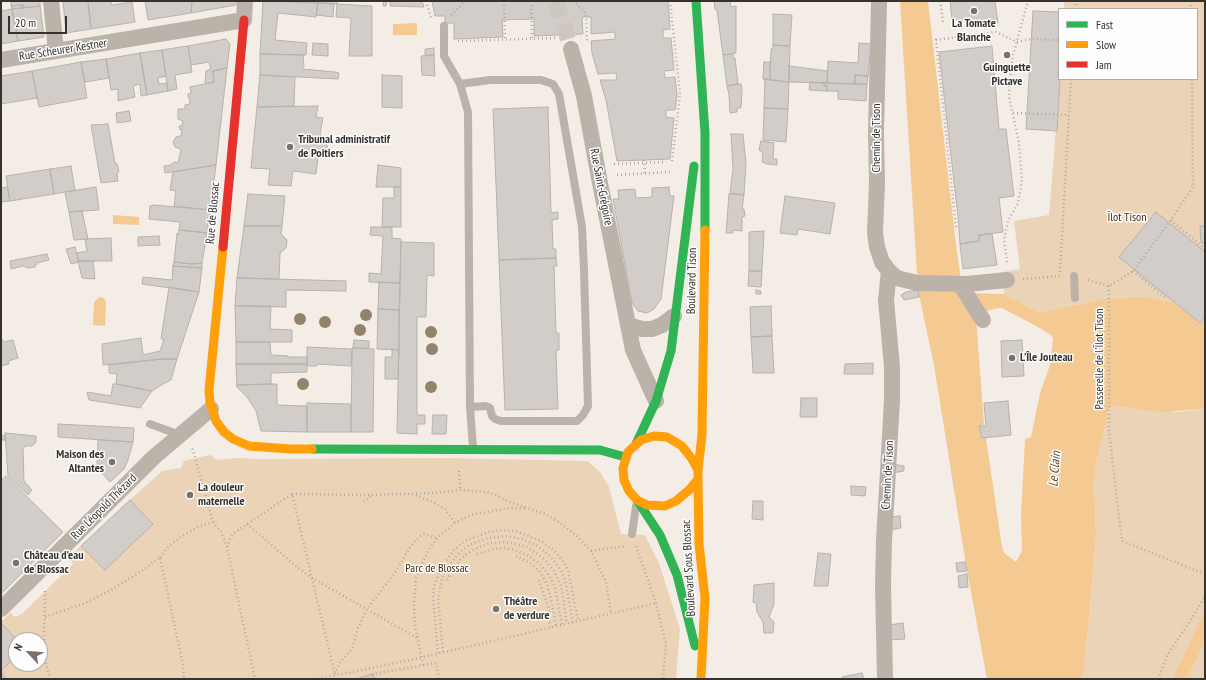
<!DOCTYPE html>
<html>
<head>
<meta charset="utf-8">
<style>
	body { margin:0 }
	#map { position:relative; width:1206px; height:680px; overflow:hidden; background:#f4ede6; font-family:"PT Sans Narrow",sans-serif }
	canvas { display:block }
	.frame { position:absolute; inset:0; border:2px solid #35312c; pointer-events:none }
	.legend { position:absolute; left:1058px; top:8px; width:140px; height:72px; box-sizing:border-box; background:#fdfdfd; border:1px solid #adaba9; margin:0; padding:5px 7px; list-style:none; font-size:12px; color:#35312c }
	.legend li { display:flex; align-items:center; gap:8px; height:20px }
	.legend b { width:20px; border:1px solid #adaba9 }
	.north { position:absolute; left:8px; top:632px; width:40px; height:40px; box-sizing:border-box; background:#fdfdfd; border:1px solid #adaba9; border-radius:50%; rotate:296deg; font-size:11px; font-weight:700; line-height:16px; text-align:center; color:#35312c }
	.north::after { content:''; display:block; margin:auto; width:14px; height:18px; background:#78736d; clip-path:polygon(50% 0,100% 100%,50% 72%,0 100%) }
	.scale { position:absolute; left:8px; top:16px; width:59px; height:18px; box-sizing:border-box; border:2px solid #35312c; border-top:0; padding-left:5px; font-size:12px; line-height:14px; white-space:nowrap; color:#35312c; -webkit-text-stroke:3px #fdfdfd; paint-order:stroke }
</style>
</head>
<body>
<div id="map">
<canvas width="1206" height="680"></canvas>
<div class="frame"></div>
<ul class="legend">
<li><b style="height:5px;background:#30b455"></b>Fast</li>
<li><b style="height:5px;background:#ff9f0a"></b>Slow</li>
<li><b style="height:5px;background:#e5322d"></b>Jam</li>
</ul>
<div class="north">N</div>
<div class="scale">20 m</div>
</div>
<script>
const context = document.querySelector('canvas').getContext('2d');
context.lineJoin = 'round';
function paint(path, color) {
  context.fillStyle = color;
  context.fill(path, 'evenodd');
}
function poly(rows) {
  const path = new Path2D();
  for (const r of rows) {
    path.moveTo(r[0], r[1]);
    for (let i = 2; i < r.length; i += 2) path.lineTo(r[i], r[i + 1]);
  }
  return path;
}
function stroke(path, color, width, dash) {
  context.strokeStyle = color;
  context.lineWidth = width;
  context.lineCap = dash ? 'butt' : 'round';
  context.setLineDash(dash || []);
  context.stroke(path);
}
function label(font, color, halo, rows, align = 'center') {
  context.font = font + ' "PT Sans Narrow",sans-serif';
  context.lineWidth = 3;
  context.setLineDash([]);
  context.textBaseline = 'middle';
  context.strokeStyle = halo;
  context.fillStyle = color;
  for (const [text, x, y, turn = 0] of rows) {
    context.save();
    context.translate(x, y);
    context.rotate((+turn || 0) * Math.PI / 180);
    context.textAlign = isNaN(turn) ? turn : align;
    if (halo) context.strokeText(text, 0, 0);
    context.fillText(text, 0, 0);
    context.restore();
  }
}
const green = poly([
	[1064,1,1205,1,1205,317,1200,323,1173,302,1146,297,1131,297,1102,299,1077,305,1038,312,1004,294,1003,272,1020,269,1014,221,1049,215,1060,79,1197,79,1197,9,1064,9],
	[1118,406,1132,408,1178,412,1205,409,1205,679,1083,679,1090,606,1096,537,1094,479,1098,454,1107,417,1110,410,1112,407],
	[209,455,214,457,216,460,237,458,261,459,444,458,587,461,600,472,609,487,621,534,645,535,659,563,680,629,676,679,1,679,1,622,11,612,13,616,16,617,23,613,73,564,72,561,69,557,130,500,162,471,181,468,184,461],
	[16,640,40,640,40,664,16,664]
]);
const water = poly([
	[900,1,928,1,956,245,961,280,971,293,1004,294,1038,312,1077,305,1102,299,1131,297,1146,297,1173,302,1200,323,1205,317,1205,409,1160,412,1118,406,1112,407,1109,410,1098,454,1094,479,1096,536,1090,606,1083,679,987,679,966,565,934,365,918,290],
	[998,308,1002,308,1040,328,1051,335,1053,339,1050,365,1040,393,1031,437,1025,439,1021,514,1022,551,1016,562,1004,553,1002,547,986,438,982,438,979,427,984,425,976,316,980,313],
	[417,23,417,35,393,35,393,24],
	[113,215,139,217,139,225,113,224],
	[99,297,104,298,106,302,105,326,93,325,94,302],
	[1205,611,1205,640,1197,657,1186,679,1173,679]
]);
const building = poly([
	[11,1,40,1,40,6,23,8,23,5,11,6,11,1],
	[63,1,88,1,91,29,66,33,63,1],
	[88,1,111,1,112,5,132,2,135,22,91,29,88,1],
	[145,1,192,1,191,13,148,20,145,1],
	[192,1,236,1,236,5,191,13,192,1],
	[263,1,318,3,316,17,278,13,275,40,307,43,306,55,260,54,263,1],
	[289,1,337,1,337,4,334,4,289,1],
	[384,1,387,1,386,6,383,6,384,1],
	[390,1,422,1,424,7,390,6,390,1],
	[432,1,668,1,670,29,663,30,663,38,671,38,674,70,664,71,665,78,675,77,677,95,675,110,666,110,666,117,674,118,670,159,617,161,606,100,600,80,617,80,616,73,598,74,592,53,591,41,615,39,615,32,591,34,591,17,582,17,583,34,534,36,534,19,502,20,503,37,454,39,454,23,445,23,445,16,435,16,432,1],
	[714,1,730,1,731,7,736,6,736,53,723,55,717,10,715,9,714,1],
	[950,1,995,1,998,23,952,20,950,1],
	[318,3,334,4,333,17,316,15,318,3],
	[337,4,372,6,372,56,349,56,351,18,336,17,337,4],
	[23,5,23,8,12,9,11,6,23,5],
	[40,6,44,37,18,41,12,9,40,6],
	[12,9,18,41,1,44,1,11,12,9],
	[1033,11,1059,12,1060,79,1057,131,1026,129,1033,11],
	[773,14,792,15,790,46,773,45,773,14],
	[226,39,230,44,227,68,213,71,214,82,205,84,206,71,211,69,209,62,191,65,188,46,226,39],
	[313,43,328,44,328,56,312,55,313,43],
	[859,43,871,44,868,76,855,75,855,84,827,83,828,61,858,63,859,43],
	[773,45,790,46,789,82,770,80,771,49,773,48,773,45],
	[188,46,192,72,175,75,177,89,168,91,162,50,188,46],
	[992,46,999,129,1006,129,1014,196,999,198,1003,232,979,235,979,241,960,244,958,216,939,52,992,46],
	[434,48,434,55,425,56,425,49,434,48],
	[162,50,166,76,158,78,159,84,167,83,168,91,147,95,140,53,162,50],
	[140,53,147,95,141,96,140,84,133,86,135,97,118,101,118,89,111,90,106,59,140,53],
	[260,54,303,55,304,66,302,69,335,72,339,73,338,79,260,75,260,54],
	[733,54,733,58,735,58,738,84,727,86,723,55,733,54],
	[434,55,435,76,422,75,421,56,434,55],
	[106,59,109,78,85,82,81,62,106,59],
	[81,62,87,98,39,107,32,71,81,62],
	[764,62,770,62,770,80,763,79,764,62],
	[789,66,828,71,827,83,789,82,789,66],
	[227,68,216,165,165,173,164,166,171,165,174,162,178,163,181,149,175,147,173,142,176,137,181,136,182,129,180,130,179,126,182,126,183,121,178,119,178,109,185,109,185,105,190,104,189,97,188,97,188,94,191,93,190,87,214,82,213,71,227,68],
	[32,71,37,98,1,104,1,76,32,71],
	[260,75,295,77,294,106,257,107,260,75],
	[382,75,402,76,402,108,382,107,382,75],
	[855,75,868,76,867,84,855,84,855,75],
	[765,79,789,82,788,109,764,108,765,79],
	[810,82,824,83,824,86,827,86,827,91,809,90,810,82],
	[824,83,867,84,866,101,838,99,838,91,827,91,827,86,824,86,824,83],
	[738,84,741,84,742,88,741,108,737,108,737,112,730,113,729,95,727,86,738,84],
	[318,106,316,117,323,118,320,134,327,140,327,149,326,152,318,157,316,174,293,171,291,186,268,185,270,169,251,168,257,107,318,106],
	[548,107,551,213,558,212,558,219,552,220,553,249,556,249,556,258,499,260,493,109,548,107],
	[764,108,788,109,786,142,763,140,764,108],
	[129,111,131,121,117,123,116,113,129,111],
	[108,124,115,163,117,164,119,171,117,174,118,181,101,183,91,125,108,124],
	[731,134,743,134,746,164,744,195,730,193,733,169,731,134],
	[761,141,774,143,773,159,777,159,777,165,767,164,762,162,763,153,759,150,761,141],
	[216,165,210,210,174,206,176,191,170,190,173,172,216,165],
	[378,165,401,168,401,187,376,187,378,165],
	[71,166,75,190,54,194,50,169,71,166],
	[50,169,54,194,10,201,6,176,50,169],
	[7,187,10,201,1,202,1,188,7,187],
	[96,187,99,210,69,212,65,192,96,187],
	[394,187,401,187,401,227,382,227,383,198,394,198,394,187],
	[669,187,670,196,674,196,661,299,654,309,647,313,638,311,632,303,613,199,619,199,618,190,635,189,636,198,652,197,652,188,669,187],
	[248,194,285,196,282,226,244,226,248,194],
	[729,194,744,195,742,209,744,209,745,216,742,217,742,231,733,230,733,233,726,233,729,194],
	[785,196,835,203,830,234,798,229,797,235,780,233,785,196],
	[154,205,210,210,207,233,179,230,180,222,149,219,150,206,154,205],
	[82,211,88,239,74,240,69,212,82,211],
	[1156,212,1205,252,1205,317,1200,323,1119,257,1156,212],
	[244,226,282,226,281,234,287,240,286,248,280,253,279,279,237,278,244,226],
	[1200,226,1205,226,1205,243,1201,243,1200,226],
	[371,227,392,227,392,238,401,239,400,283,369,282,369,273,381,274,383,236,370,235,371,227],
	[179,230,207,233,202,263,192,264,174,262,177,233,179,234,179,230],
	[764,231,762,271,749,271,749,232,764,231],
	[992,234,997,265,963,269,960,244,979,241,979,235,992,234],
	[159,236,160,245,138,246,138,237,159,236],
	[111,238,112,261,78,261,77,253,87,251,85,239,111,238],
	[401,242,434,243,434,276,427,275,426,317,417,317,417,415,425,415,425,424,417,424,417,434,397,433,401,242],
	[75,247,79,262,71,264,66,249,75,247],
	[47,254,49,260,37,263,35,267,28,268,23,266,11,269,10,261,47,254],
	[556,258,557,266,554,266,556,333,559,333,559,350,556,351,558,409,505,410,499,260,556,258],
	[78,261,93,261,95,279,82,278,78,261],
	[174,262,192,264,202,263,202,268,173,266,174,262],
	[173,266,202,268,199,292,142,284,143,277,172,280,173,266],
	[749,271,762,271,761,287,748,286,749,271],
	[237,278,346,281,346,291,286,290,286,307,235,306,237,278],
	[379,282,400,283,399,310,378,309,379,282],
	[169,287,199,292,177,359,162,359,103,365,102,344,141,338,143,355,160,351,164,339,161,339,169,287],
	[756,290,761,291,761,294,756,294,756,290],
	[918,290,919,297,904,300,901,295,906,292,918,290],
	[235,306,271,306,270,329,292,330,292,342,236,342,235,306],
	[771,306,772,336,751,337,750,307,771,306],
	[378,309,399,310,399,350,377,349,378,309],
	[772,336,774,373,753,373,751,337,772,336],
	[1,339,2,339,3,342,13,340,18,358,8,361,9,364,1,366,1,339],
	[354,340,369,341,369,348,353,348,354,340],
	[1022,340,1024,376,1002,377,1001,341,1022,340],
	[236,342,270,342,271,355,288,356,288,357,307,357,307,364,236,364,236,342],
	[307,347,352,349,351,366,317,364,317,366,307,366,307,347],
	[353,348,374,349,373,432,351,432,352,349,353,349,353,348],
	[392,349,399,350,398,379,385,379,385,357,392,357,392,349],
	[162,359,177,359,171,380,163,384,152,391,116,384,117,374,109,373,109,365,162,359],
	[873,363,873,374,844,374,845,364,873,363],
	[236,364,307,364,307,372,271,373,271,384,237,385,236,364],
	[113,384,116,384,152,391,140,408,89,400,87,392,111,396,113,384],
	[271,384,277,384,277,405,307,406,307,432,261,431,256,411,247,397,236,386,237,385,271,384],
	[801,398,817,398,817,417,800,417,801,398],
	[1008,401,1011,435,982,438,979,426,986,426,984,403,1008,401],
	[307,403,351,404,351,432,307,432,307,403],
	[433,415,447,415,446,434,432,434,433,415],
	[58,424,134,428,133,442,58,437,58,424],
	[5,433,36,436,36,442,32,446,25,446,23,449,24,481,32,490,28,495,8,476,5,433],
	[1,435,5,436,5,440,2,440,1,435],
	[98,440,133,442,128,460,124,469,110,482,98,469,97,471,95,472,92,472,90,469,92,465,97,465,98,440],
	[893,464,904,466,904,471,892,473,893,464],
	[6,476,63,532,1,594,1,480,6,476],
	[851,486,866,487,865,496,851,495,851,486],
	[130,500,153,524,105,570,81,546,130,500],
	[753,501,763,501,763,520,752,519,753,501],
	[900,516,901,528,889,530,889,517,900,516],
	[818,553,831,554,828,586,814,586,818,553],
	[965,562,967,571,957,572,956,563,965,562],
	[967,574,968,587,959,588,958,576,967,574],
	[774,583,774,604,769,617,774,622,773,633,764,633,763,622,757,612,756,603,753,602,754,585,774,583],
	[1,623,17,640,16,640,16,657,1,670,1,623],
	[903,623,905,639,889,640,889,625,903,623],
	[1,672,3,674,5,679,1,679,1,672],
	[862,673,864,679,842,679,842,677,862,673],
	[373,674,374,679,362,679,362,677,373,674]
]);
const streetTunnel = poly([
	[556,1,571,49]
]);
const path = poly([
	[426,1,431,18,433,18],
	[504,1,505,39],
	[531,1,532,38],
	[573,1,586,13,587,41],
	[670,1,680,94,672,161],
	[940,1,943,22],
	[1190,1,1191,9],
	[1075,9,1076,1],
	[451,15,465,1],
	[458,41,556,38],
	[1013,113,1069,115],
	[644,160,645,174],
	[614,164,665,162],
	[617,175,671,172],
	[1171,220,1205,249],
	[956,227,936,40,996,32,1017,42,1031,39,1059,40],
	[1007,262,1004,239,1008,221,1018,203,1022,180,1019,143,1009,97,1012,59,1028,1],
	[1133,271,1165,297],
	[1060,272,1071,79],
	[1023,279,1060,276],
	[1088,280,1109,286,1133,271,1171,220,1193,187,1192,79],
	[1109,286,1109,432,1122,541,1205,574],
	[459,471,460,490],
	[292,494,366,495,434,493,460,490,486,492,496,495,507,501,545,514,560,523,577,536,591,551,606,582,611,613],
	[412,494,433,502,445,509,455,523],
	[364,502,372,495],
	[213,522,221,532,227,547,255,679],
	[247,524,297,567,312,578,417,638],
	[636,546,656,603,666,644,663,679],
	[227,547,230,539,234,533,292,494,335,675],
	[591,551,625,546],
	[477,554,494,549,505,548,514,550,527,555,540,564,550,577,555,588,562,625],
	[516,556,530,563,539,571,543,577,547,584,552,604,556,626],
	[160,557,169,546,182,536,198,527,213,522,192,447],
	[447,580,455,566,460,560,468,553,477,548,490,543,505,542,513,543,527,547,539,555,546,561,554,571,561,586,567,623],
	[539,580,548,607,550,627],
	[45,591,44,643,46,665,51,679],
	[45,617,83,604,111,590,143,570,160,557,183,665,184,679],
	[443,652,438,599,442,579,446,569,457,555,468,546,476,542,489,538,505,536,522,539,536,545,549,555,562,572,565,580,573,622],
	[438,653,433,597,434,587,440,570,454,550,465,541,489,532,502,530,515,531,524,534,541,541,555,551,565,564,568,570,578,621],
	[423,665,415,625,414,604,416,576,428,551,437,538,455,523,471,515,509,508,527,508],
	[335,674,340,662,352,649,358,628,367,609,397,570,410,547,419,537,424,534,437,538],
	[318,679,415,659,656,603],
	[356,679,362,677,362,679],
	[374,679,373,674,436,663,439,679],
	[1158,679,1167,656,1188,624,1204,598,1205,591]
]);
const lane = poly([
	[444,26,444,56,460,84,468,112,470,407,473,448],
	[460,84,490,80,541,80,553,84,559,94,582,227,584,270,588,406,583,415,577,421,501,421,495,419,492,416,490,408,486,406,470,407],
	[1074,276,1075,298],
	[150,424,180,435],
	[632,534,636,506]
]);
const street = poly([
	[51,1,56,51],
	[879,1,876,133,877,183,875,233,877,247,882,262,889,271,897,278,917,283,967,284,1007,280],
	[571,49,584,96,599,178,633,350,656,401],
	[1,60,244,20,245,1],
	[959,284,966,293,978,313,983,320],
	[628,325,642,329,652,329,662,325,674,316],
	[1,609,154,457,211,409],
	[885,679,883,585,884,541,892,400,892,367,886,300,889,271]
]);
const fast = poly([
	[696,1,705,133,705,230],
	[636,444,656,401,671,351,694,166],
	[312,449,600,450,625,457],
	[637,500,660,535,677,575,695,646]
]);
const slow = poly([
	[223,247,209,390,210,402,216,421,224,432,233,439,249,446,291,449,312,449],
	[654,436,667,437,682,446,692,459,698,470,698,479,689,490,676,501,665,506,647,505,637,500,629,491,624,480,623,468,628,452,641,440,654,436],
	[698,470,702,435,705,230],
	[698,479,699,544,705,598,701,679]
]);
const jam = poly([
	[223,247,244,20]
]);
const trees = [
	[366,315],
	[300,319],
	[325,322],
	[360,330],
	[431,332],
	[432,349],
	[303,384],
	[431,387]
];
const markers = [
	[974,11,4,"#78736d"],
	[1007,55,4,"#78736d"],
	[290,147,4,"#78736d"],
	[1012,358,4,"#78736d"],
	[112,462,4,"#78736d"],
	[190,495,4,"#78736d"],
	[16,563,4,"#78736d"],
	[496,609,4,"#78736d"]
];
const poiNames = [
	["La Tomate",974,24,"center"],
	["Blanche",974,38,"center"],
	["Guinguette",1007,68,"center"],
	["Pictave",1007,82,"center"],
	["Tribunal administratif",298,140],
	["de Poitiers",298,154],
	["L'Île Jouteau",1020,358],
	["Maison des",104,455,"right"],
	["Altantes",104,469,"right"],
	["La douleur",198,488],
	["maternelle",198,502],
	["Château d'eau",24,556],
	["de Blossac",24,570],
	["Théâtre",504,602],
	["de verdure",504,616]
];
const streetNames = [
	["Rue Scheurer Kestner",63,50,-9],
	["Chemin de Tison",877,138,-90],
	["Rue Saint-Grégoire",601,187,79],
	["Rue de Blossac",213,213,-85],
	["Boulevard Tison",692,281,-89],
	["Passerelle de l'Îlot Tison",1100,359,-90],
	["Chemin de Tison",888,475,-87],
	["Rue Léopold Thézard",104,507,-45],
	["Boulevard Sous Blossac",689,568,-93]
];
const parkNames = [
	["Îlot Tison",1127,218],
	["Parc de Blossac",437,569]
];
const waterNames = [
	["Le Clain",1055,469,-85]
];
paint(green, '#ead3b6');
paint(water, '#f4c992');
paint(building, '#d2cdc8');
stroke(building, '#b7b2ac', 1);
stroke(streetTunnel, '#cec7c1', 16, [16, 8]);
stroke(path, '#b2aba3', 2.5, [1, 3]);
stroke(lane, '#bbb2aa', 8);
stroke(street, '#bbb2aa', 16);
stroke(fast, '#30b455', 9);
stroke(slow, '#ff9f0a', 9);
stroke(jam, '#e5322d', 9);
context.fillStyle = '#93836d';
for (const [x, y] of trees) {
  context.beginPath();
  context.arc(x, y, 6, 0, 2 * Math.PI);
  context.fill();
}
for (const [x, y, r, color] of markers) {
  const dot = new Path2D();
  dot.arc(x, y, r, 0, 2 * Math.PI);
  context.fillStyle = color;
  context.fill(dot);
  stroke(dot, '#fdfdfd', 1.5);
}
label('bold 12px', '#35312c', '#fdfdfd', poiNames, 'left');
label('12px', '#35312c', '#fdfdfd', streetNames);
label('12px', '#432c0a', '#fdfdfd', parkNames);
label('italic 13px', '#594120', '#fdfdfd', waterNames);
</script>
</body>
</html>
